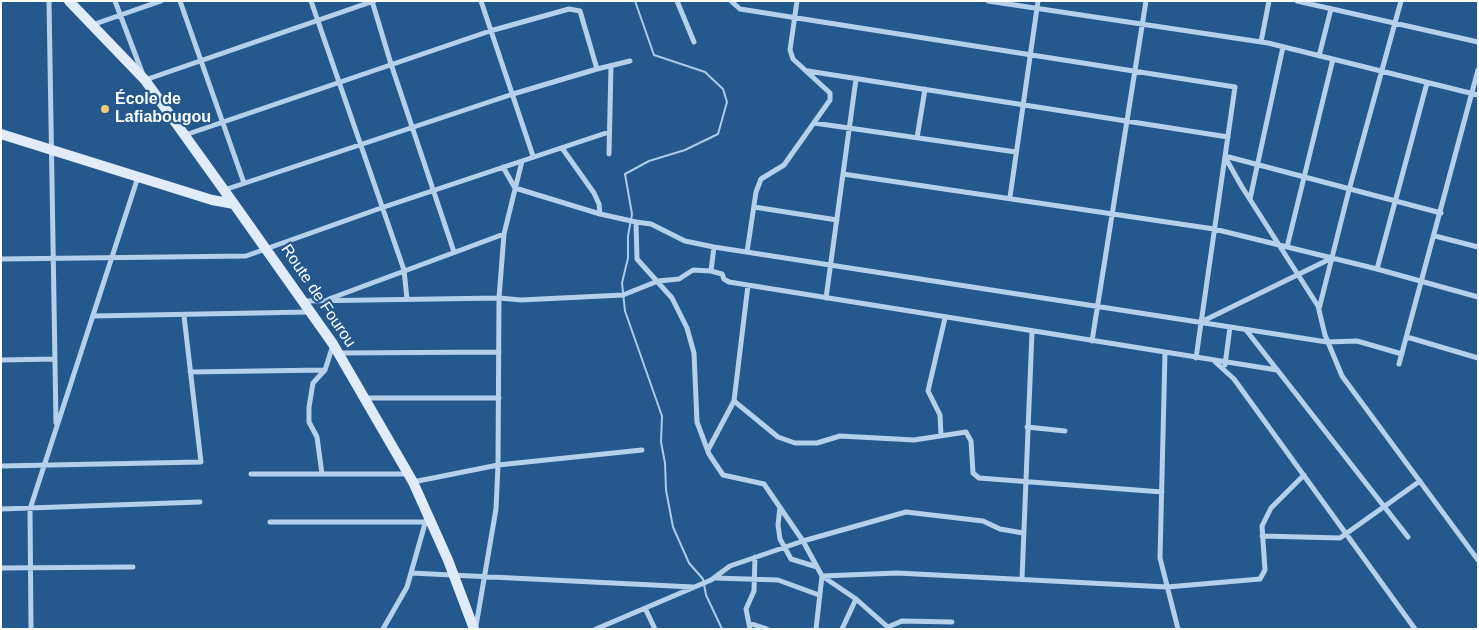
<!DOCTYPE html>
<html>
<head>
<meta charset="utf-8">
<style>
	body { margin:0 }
	#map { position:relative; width:1479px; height:630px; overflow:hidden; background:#25588d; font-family:Helvetica,sans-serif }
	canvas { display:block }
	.frame { position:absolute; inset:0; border:2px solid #fff; pointer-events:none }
</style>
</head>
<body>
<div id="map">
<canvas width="1479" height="630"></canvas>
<div class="frame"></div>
</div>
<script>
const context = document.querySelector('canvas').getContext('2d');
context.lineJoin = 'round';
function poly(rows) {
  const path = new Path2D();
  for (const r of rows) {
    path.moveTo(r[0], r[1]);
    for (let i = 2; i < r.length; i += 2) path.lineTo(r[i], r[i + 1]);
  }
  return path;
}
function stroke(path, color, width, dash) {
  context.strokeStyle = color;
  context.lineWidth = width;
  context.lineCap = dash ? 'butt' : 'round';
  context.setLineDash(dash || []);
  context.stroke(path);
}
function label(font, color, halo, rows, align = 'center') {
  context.font = font + ' Helvetica,sans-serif';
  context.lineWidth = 4.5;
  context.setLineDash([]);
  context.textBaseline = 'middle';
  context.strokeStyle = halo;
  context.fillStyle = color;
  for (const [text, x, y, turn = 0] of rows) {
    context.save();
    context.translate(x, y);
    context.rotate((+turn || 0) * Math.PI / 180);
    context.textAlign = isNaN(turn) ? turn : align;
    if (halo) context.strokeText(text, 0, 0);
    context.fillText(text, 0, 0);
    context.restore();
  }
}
const stream = poly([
	[635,1,654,55,705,72,723,89,727,102,718,134,685,150,649,161,625,174,632,214,628,236,628,258,622,283,625,311,662,416,661,442,665,463,666,490,673,527,689,563,703,579,706,595,722,629]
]);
const street = poly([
	[49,1,56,423],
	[115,1,145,80,374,1],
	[180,1,244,183],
	[311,1,404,270,407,299],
	[372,1,391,64,454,252],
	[481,1,533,156],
	[677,1,694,42],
	[731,1,740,9,1235,87,1196,358],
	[988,1,1268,43,1478,95],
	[1297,1,1478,42],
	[92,25,161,1],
	[1261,42,1269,1],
	[1319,56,1331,9],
	[808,71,1228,137],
	[814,123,1016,152],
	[185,135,490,31,569,9,580,11,597,69],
	[917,138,925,89],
	[562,148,594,193,599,204,600,214],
	[609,154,611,66],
	[1225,156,1441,213],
	[1225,157,1242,187,1318,306,1325,335,1342,376,1478,560],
	[503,167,515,188,600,214,636,222,637,259,672,298,687,328,694,353,697,422,709,454,723,475,764,484,803,541,822,576,856,599,890,629],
	[843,174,1214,229,1377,269,1478,297],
	[224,190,513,94,597,69,630,61],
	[1010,197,1038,1],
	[1250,199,1283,47],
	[754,207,837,220],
	[636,222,651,224,685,241,714,247,1327,342,1357,341,1402,354],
	[1435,236,1478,247],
	[1287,247,1333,59],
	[747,252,756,192,761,179,784,165,830,100,830,93,793,59,790,50,797,1],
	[1,259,246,256,381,208,609,132],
	[1377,269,1427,83],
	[711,271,714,247],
	[826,298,856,79],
	[329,299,504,234],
	[303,301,499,298,521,300,623,295,658,281,679,279,693,270,711,271,722,274,724,279,729,282,1277,370],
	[1319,309,1349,190,1401,1],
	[94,316,309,312],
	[1201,322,1332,258],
	[1246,330,1408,537],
	[1407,337,1478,358],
	[1092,341,1146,1],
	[339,353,499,352],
	[1165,353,1160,558,1178,629],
	[1,360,55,359],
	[1213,360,1234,379,1415,629],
	[1399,364,1478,70],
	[1225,365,1230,327],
	[190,372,325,370],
	[365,398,499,398],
	[734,401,778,437,795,443,817,443,840,436,914,440,966,432,971,441,973,473,979,478,1162,492],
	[1027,427,1065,431],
	[941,435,940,415,928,391,945,318],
	[708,450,734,401,748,285],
	[1,466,201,462,184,316],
	[251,474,408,474],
	[322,474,317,437,309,422,309,407,313,383,325,370,333,345],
	[413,482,498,465,642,450],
	[780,507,778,525,780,539,791,559,817,567],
	[1,509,200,502],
	[270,522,432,522],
	[1262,536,1340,538,1420,481],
	[1,568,133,567],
	[411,573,693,587],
	[715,578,778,580,819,595],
	[1022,579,1032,332],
	[645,608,655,629],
	[749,623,767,629],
	[476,626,496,509,498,465,499,298,504,234,522,161],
	[888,627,902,621,952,622],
	[31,629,30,509,138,177],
	[383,629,407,587,426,520],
	[596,629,711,580,730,566,803,541,906,512,983,521,1000,529,1023,533],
	[750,629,746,609,754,591,755,557],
	[816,629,822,576,897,573,1167,587,1260,579,1265,570,1262,526,1271,508,1304,475],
	[842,629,856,599]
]);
const secondary = poly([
	[69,1,145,80,234,204],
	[1,134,212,200,234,204,333,344,413,482,448,560,474,629]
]);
const markers = [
	[105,109,5,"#f4ca79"]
];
const poiNames = [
	["École de",115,100],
	["Lafiabougou",115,118]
];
const streetNames = [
	["Route de Fourou",318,296,56]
];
stroke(stream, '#a9cceb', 2);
stroke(street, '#b5d0eb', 5);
stroke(secondary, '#e0ecf9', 10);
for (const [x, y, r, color] of markers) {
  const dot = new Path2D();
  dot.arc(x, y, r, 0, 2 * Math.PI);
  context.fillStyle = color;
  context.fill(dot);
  stroke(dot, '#25588d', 2);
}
label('bold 16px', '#fff', '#25588d', poiNames, 'left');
label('16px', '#fff', '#25588d', streetNames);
</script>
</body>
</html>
